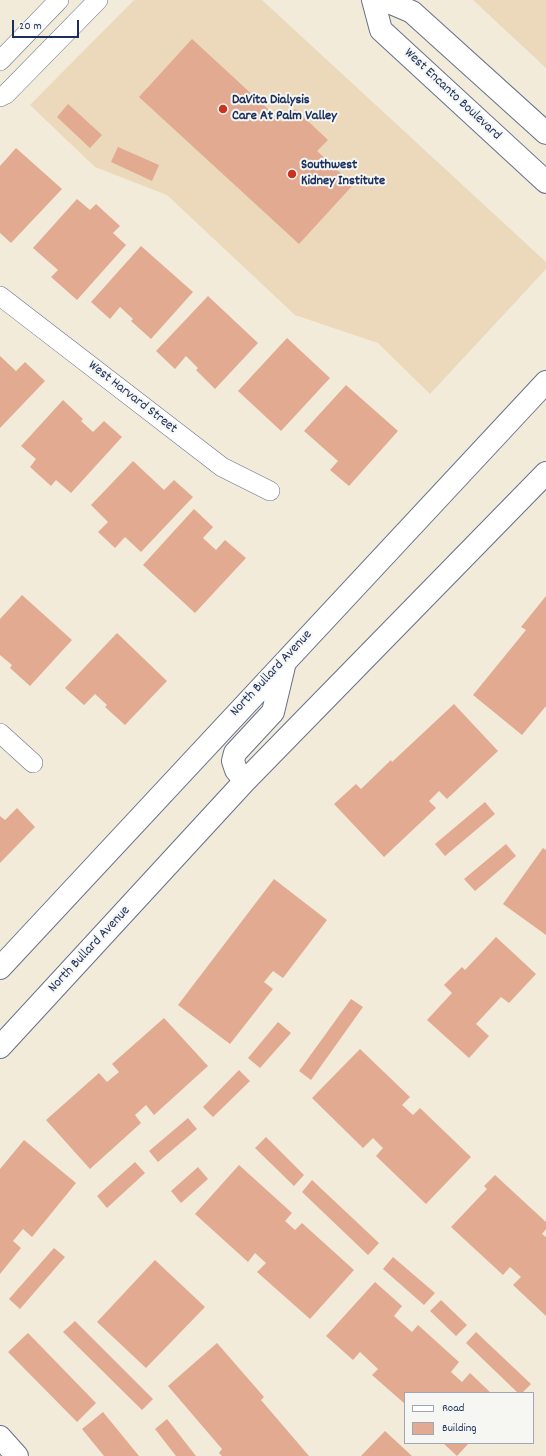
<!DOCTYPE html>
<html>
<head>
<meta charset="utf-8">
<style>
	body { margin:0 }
	#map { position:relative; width:546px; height:1456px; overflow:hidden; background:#f2ebd9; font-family:Dekko,sans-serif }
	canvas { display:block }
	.legend { position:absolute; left:404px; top:1392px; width:130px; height:52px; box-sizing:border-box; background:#f6f6f2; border:1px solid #9ea6b7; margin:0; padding:5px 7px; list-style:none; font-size:12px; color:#1b2f5e }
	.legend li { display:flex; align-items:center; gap:8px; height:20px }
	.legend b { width:20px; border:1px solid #9ea6b7 }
	.scale { position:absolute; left:12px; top:20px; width:67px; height:18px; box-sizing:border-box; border:2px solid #1b2f5e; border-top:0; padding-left:5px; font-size:12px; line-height:14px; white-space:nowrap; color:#1b2f5e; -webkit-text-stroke:3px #f6f6f2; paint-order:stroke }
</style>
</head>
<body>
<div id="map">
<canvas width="546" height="1456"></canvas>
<ul class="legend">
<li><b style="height:5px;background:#fff"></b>Road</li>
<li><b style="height:11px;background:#e2aa90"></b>Building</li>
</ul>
<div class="scale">20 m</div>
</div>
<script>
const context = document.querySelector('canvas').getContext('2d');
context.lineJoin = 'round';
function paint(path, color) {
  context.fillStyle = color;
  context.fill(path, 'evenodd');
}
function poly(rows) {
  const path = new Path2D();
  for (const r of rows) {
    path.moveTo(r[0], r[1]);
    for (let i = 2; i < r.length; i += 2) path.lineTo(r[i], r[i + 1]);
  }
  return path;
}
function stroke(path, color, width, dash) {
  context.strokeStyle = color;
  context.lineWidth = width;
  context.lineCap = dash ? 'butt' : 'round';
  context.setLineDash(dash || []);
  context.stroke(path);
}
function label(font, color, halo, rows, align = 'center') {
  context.font = font + ' Dekko,sans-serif';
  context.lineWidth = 4;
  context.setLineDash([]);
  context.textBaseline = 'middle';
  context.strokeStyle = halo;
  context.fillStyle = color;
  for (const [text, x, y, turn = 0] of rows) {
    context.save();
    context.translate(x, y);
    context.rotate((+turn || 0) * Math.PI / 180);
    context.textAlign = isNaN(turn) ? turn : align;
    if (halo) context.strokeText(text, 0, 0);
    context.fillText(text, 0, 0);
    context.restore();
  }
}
const built = poly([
	[134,0,262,0,546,262,546,269,430,394,378,343,295,315,167,195,95,167,30,105],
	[473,0,546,0,546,68]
]);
const building = poly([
	[192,39,282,122,295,109,328,140,317,151,353,185,299,244,139,97],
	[68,104,102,135,90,148,57,117],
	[118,147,159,165,152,181,111,162],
	[16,148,62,189,11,243,0,233,0,166],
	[77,199,90,210,96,204,120,226,113,233,126,245,77,300,51,277,58,270,33,248],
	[141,246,193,292,151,339,131,321,133,319,120,307,110,319,91,302],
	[208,296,258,343,215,389,196,370,198,368,186,356,175,369,156,351],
	[287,338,330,378,281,431,238,391],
	[0,356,16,371,25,362,45,381,0,428],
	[346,385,398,431,349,486,330,470,338,461,304,431],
	[63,400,83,419,81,421,93,432,104,421,122,437,71,493,56,480,51,486,30,467,36,459,21,446],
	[133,461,164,490,174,480,193,497,141,552,125,537,115,548,98,532,108,522,91,505],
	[194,509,213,527,203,538,216,550,225,540,246,558,195,613,143,565],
	[22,595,72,640,30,686,10,668,12,665,0,655,0,619],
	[546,596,546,706,522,735,473,695,526,630,521,627],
	[117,633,167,681,125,725,105,707,107,705,95,694,84,705,65,688],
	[454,704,498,751,447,799,439,791,429,801,436,808,384,857,334,804,356,784,361,789,391,760,392,762],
	[485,802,495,814,445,856,435,844],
	[17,808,35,827,0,863,0,816,5,820],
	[506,844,516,856,475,891,464,879],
	[543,848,546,850,546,935,503,904],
	[274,879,327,920,283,978,273,971,264,982,273,989,230,1044,178,1005],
	[496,937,536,974,509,1003,501,997,476,1024,489,1036,469,1058,427,1020,452,993,444,985,462,967,465,970],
	[351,999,363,1007,311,1080,299,1071],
	[164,1018,208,1066,154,1115,146,1105,135,1115,141,1123,90,1169,46,1120,99,1073,107,1082,119,1072,112,1064],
	[278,1022,291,1033,260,1068,248,1058],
	[360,1049,410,1097,402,1105,413,1115,420,1108,471,1157,426,1204,376,1156,383,1148,373,1138,363,1148,312,1098],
	[239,1070,250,1081,213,1117,203,1107],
	[188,1118,197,1129,158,1162,149,1151],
	[266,1137,304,1175,294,1186,255,1148],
	[24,1140,76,1183,32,1237,23,1229,13,1241,21,1248,0,1274,0,1169],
	[135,1162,145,1173,107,1208,97,1196],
	[239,1165,292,1213,285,1221,295,1230,302,1223,354,1270,310,1319,257,1272,266,1263,255,1253,248,1262,195,1214],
	[198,1167,208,1179,181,1203,171,1191],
	[495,1175,546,1222,546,1229,542,1234,546,1237,546,1316,513,1285,521,1277,510,1267,503,1275,451,1227,487,1189,484,1186],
	[312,1180,379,1243,368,1255,302,1192],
	[54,1248,65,1257,20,1309,9,1299],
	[393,1257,435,1293,424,1305,383,1269],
	[155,1260,205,1307,146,1368,97,1322],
	[375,1282,402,1306,394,1316,412,1332,418,1325,459,1362,451,1372,462,1382,470,1373,491,1393,405,1393,405,1404,372,1375,378,1369,360,1352,353,1360,326,1336],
	[441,1300,467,1325,456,1336,430,1311],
	[75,1321,153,1399,142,1410,63,1332],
	[476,1332,531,1384,522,1393,518,1393,466,1343],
	[28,1333,96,1403,77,1422,8,1352],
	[217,1343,264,1397,261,1400,309,1456,222,1456,219,1453,222,1449,168,1386],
	[103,1412,139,1456,104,1456,82,1429],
	[167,1419,196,1456,176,1456,155,1429],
	[385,1431,412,1456,361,1456],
	[443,1443,469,1443,457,1456]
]);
const minor = poly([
	[0,61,59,0],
	[0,97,6,94,98,0],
	[0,296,222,467,270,491],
	[0,733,33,763]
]);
const tertiary = poly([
	[0,1437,17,1456]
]);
const secondary = poly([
	[373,0,381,30,546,182],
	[384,0,412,12,546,133],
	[245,781,236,770,233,761,235,753,273,712,285,662],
	[0,968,546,382],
	[0,1047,245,781,546,473]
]);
const markers = [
	[223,109,5,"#c8321e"],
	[292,174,5,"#c8321e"]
];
const streetNames = [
	["West Encanto Boulevard",452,95,43],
	["West Harvard Street",132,398,38],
	["North Bullard Avenue",272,674,-47],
	["North Bullard Avenue",90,950,-47]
];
const poiNames = [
	["DaVita Dialysis",232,101],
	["Care At Palm Valley",232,117],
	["Southwest",301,166],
	["Kidney Institute",301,182]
];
paint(built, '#ecd8ba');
paint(building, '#e2aa90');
stroke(minor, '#667189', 20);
stroke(tertiary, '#667189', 24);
stroke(secondary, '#667189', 24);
stroke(minor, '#fff', 19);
stroke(tertiary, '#fff', 22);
stroke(secondary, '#fff', 22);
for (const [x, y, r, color] of markers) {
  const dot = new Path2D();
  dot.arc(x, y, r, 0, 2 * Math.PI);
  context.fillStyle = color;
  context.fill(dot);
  stroke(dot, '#f6f6f2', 1.5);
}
label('14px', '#1b2f5e', '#f6f6f2', streetNames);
label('bold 14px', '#1b2f5e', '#f6f6f2', poiNames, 'left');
</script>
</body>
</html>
